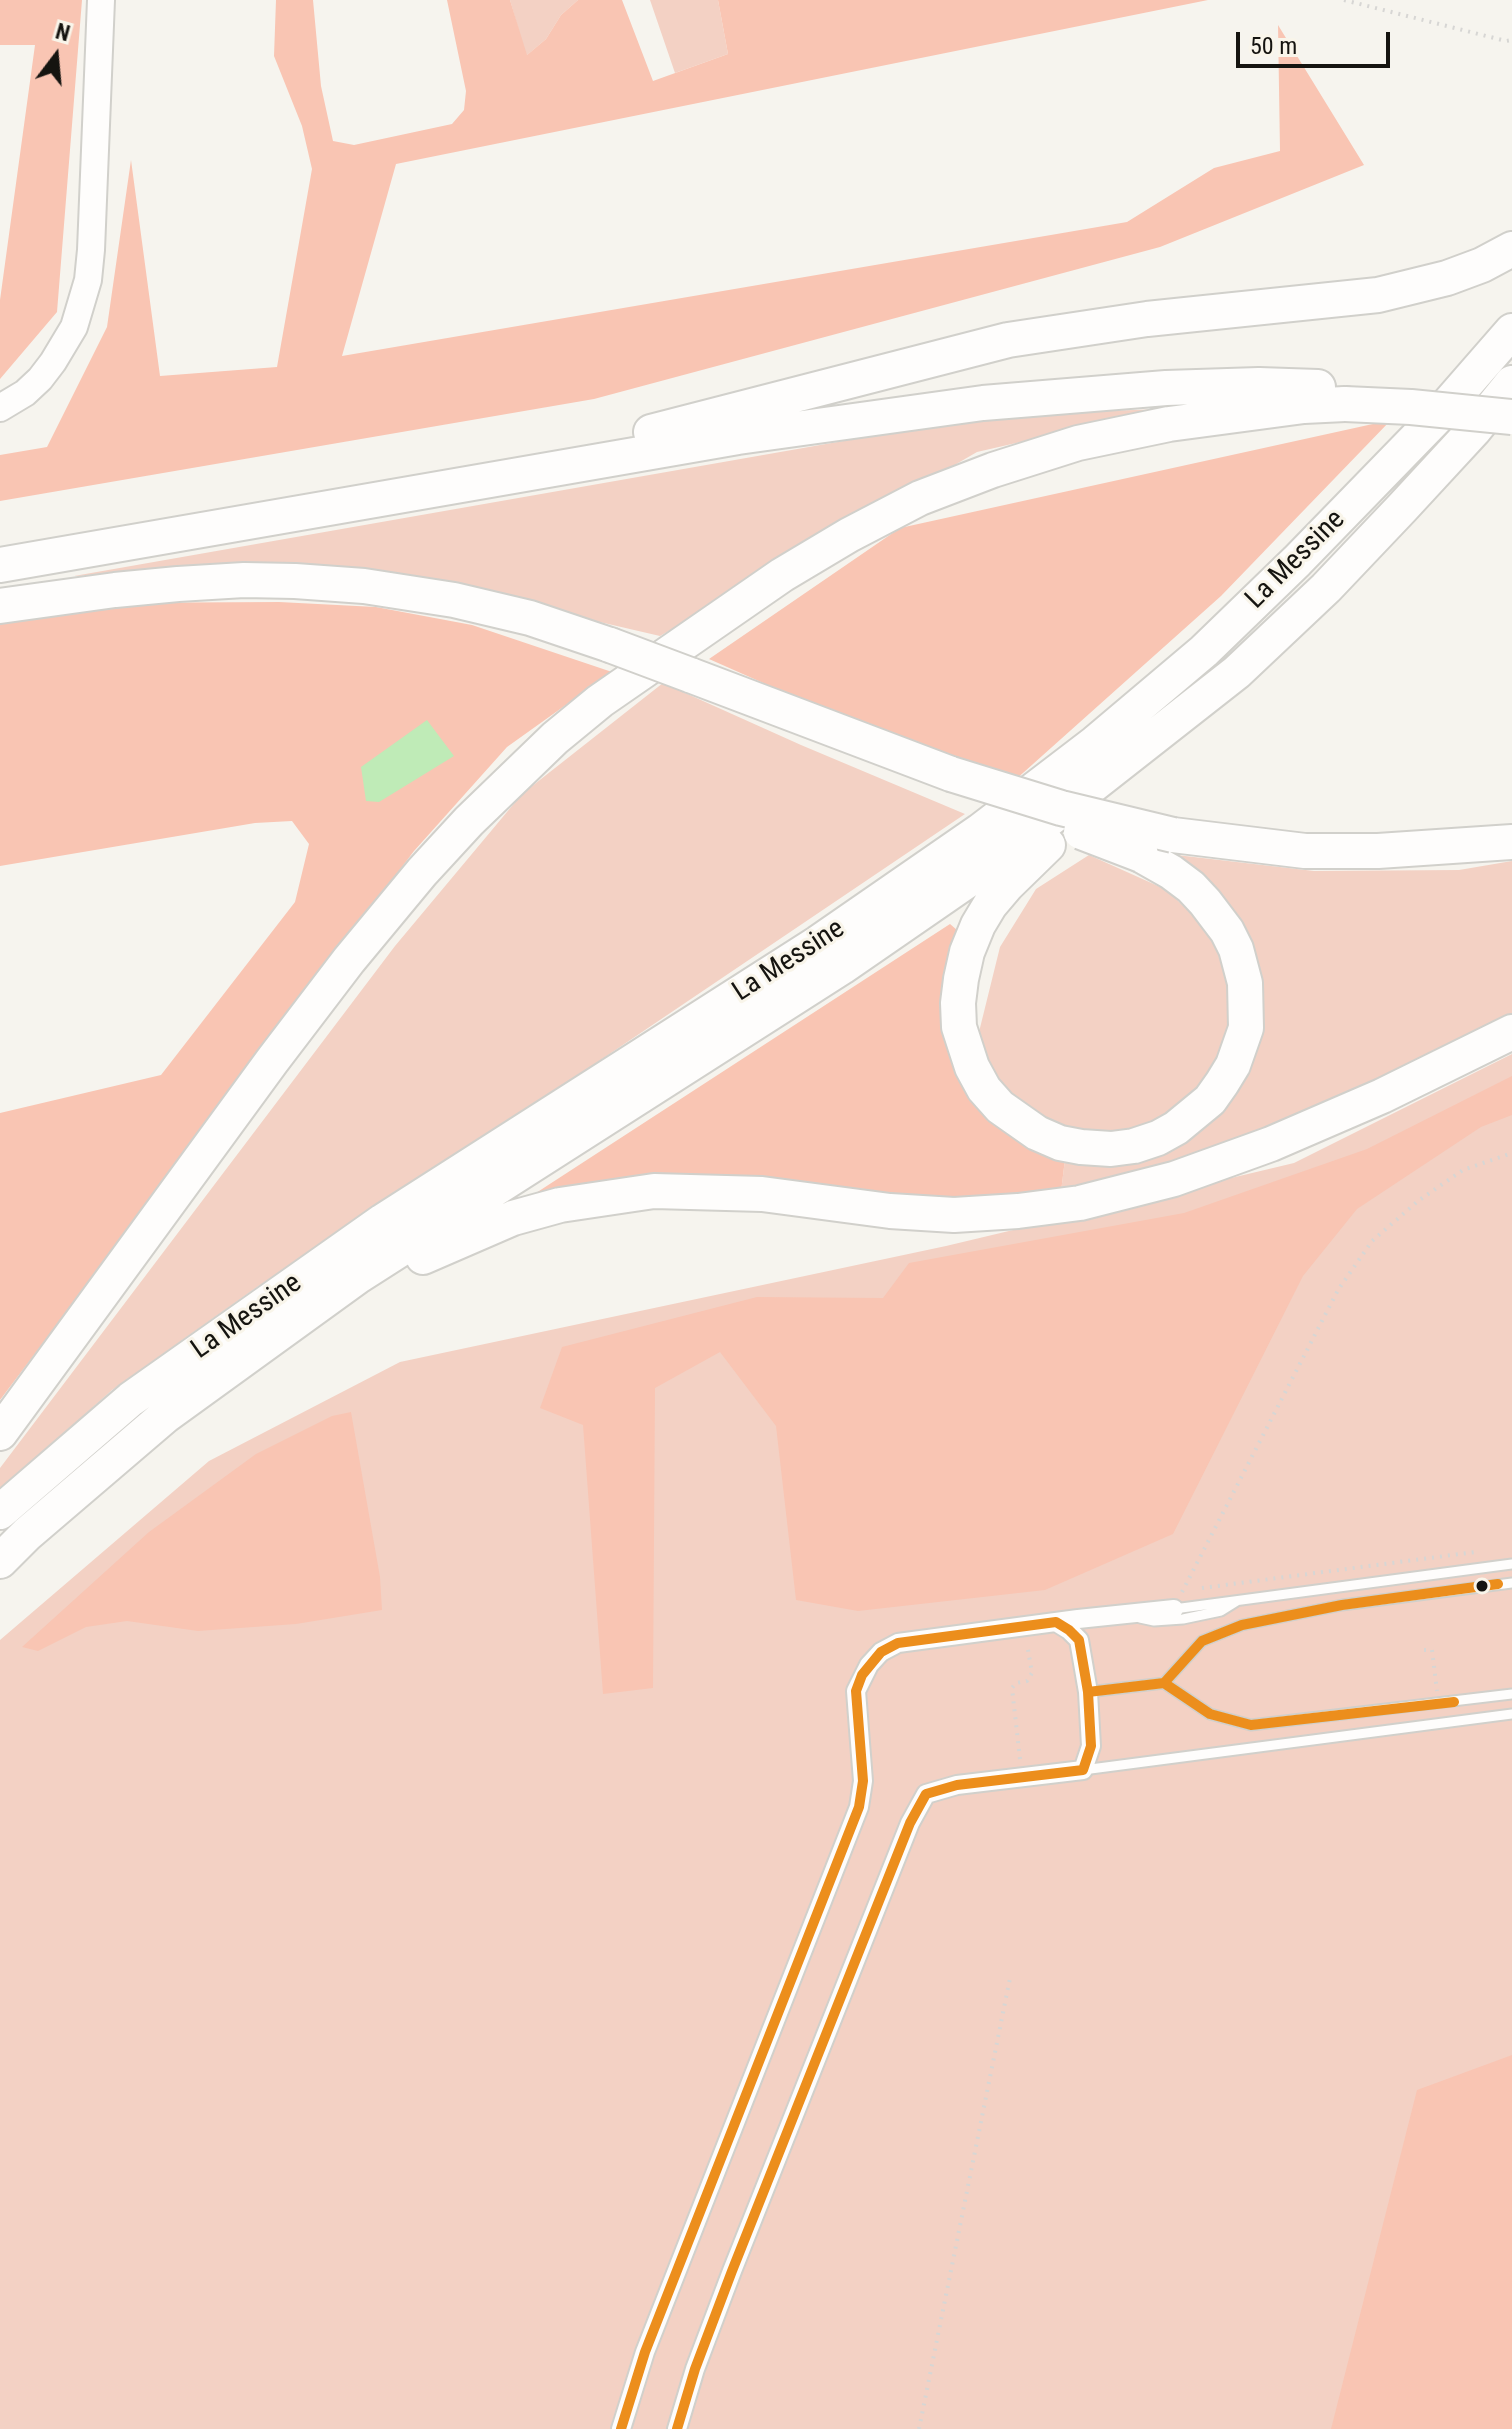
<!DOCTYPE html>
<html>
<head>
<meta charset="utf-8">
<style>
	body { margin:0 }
	#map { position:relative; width:1512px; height:2429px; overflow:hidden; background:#f6f4ee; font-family:"Roboto Condensed",sans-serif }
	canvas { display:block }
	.north { position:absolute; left:16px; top:16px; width:80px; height:80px; -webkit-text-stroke:6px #f9f5ea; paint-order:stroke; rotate:16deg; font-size:22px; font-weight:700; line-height:32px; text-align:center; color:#151410 }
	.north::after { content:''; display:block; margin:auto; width:28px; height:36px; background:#151410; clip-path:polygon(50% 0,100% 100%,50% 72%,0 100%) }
	.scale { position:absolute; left:1236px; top:32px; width:154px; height:36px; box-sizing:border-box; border:4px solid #151410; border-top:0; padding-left:10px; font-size:24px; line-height:28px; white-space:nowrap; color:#151410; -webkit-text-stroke:6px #f9f5ea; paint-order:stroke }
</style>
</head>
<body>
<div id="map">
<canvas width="1512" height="2429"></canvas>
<div class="north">N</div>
<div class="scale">50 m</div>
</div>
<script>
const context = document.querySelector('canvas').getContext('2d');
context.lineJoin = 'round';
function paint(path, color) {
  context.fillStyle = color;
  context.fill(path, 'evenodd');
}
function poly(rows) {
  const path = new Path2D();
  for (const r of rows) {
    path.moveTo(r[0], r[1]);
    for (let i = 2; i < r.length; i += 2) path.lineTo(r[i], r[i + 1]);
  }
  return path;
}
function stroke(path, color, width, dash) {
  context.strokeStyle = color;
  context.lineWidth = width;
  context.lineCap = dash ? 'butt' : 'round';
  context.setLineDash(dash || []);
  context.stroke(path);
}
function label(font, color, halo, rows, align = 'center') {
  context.font = font + ' "Roboto Condensed",sans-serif';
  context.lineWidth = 6;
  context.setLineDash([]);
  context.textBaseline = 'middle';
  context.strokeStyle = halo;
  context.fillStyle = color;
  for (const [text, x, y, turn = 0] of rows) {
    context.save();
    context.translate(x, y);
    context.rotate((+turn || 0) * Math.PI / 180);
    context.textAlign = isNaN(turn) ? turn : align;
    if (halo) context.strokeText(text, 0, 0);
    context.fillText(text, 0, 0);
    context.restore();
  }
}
const green = poly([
	[510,0,578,0,561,15,546,39,526,56],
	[650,0,718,0,728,54,675,73],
	[1164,409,977,452,660,636,436,584,290,569,74,576,917,428,1043,413],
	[663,683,801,745,965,814,488,1136,257,1287,112,1390,0,1491,0,1468,395,946,522,794],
	[1168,854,1314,871,1459,870,1512,861,1512,1017,1430,1062,1192,1158,1061,1192,1065,1159,1162,1150,1261,998],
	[1089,855,1167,890,1211,933,1231,975,1234,1025,1219,1063,1194,1097,1155,1124,1117,1134,1076,1132,1040,1122,1008,1094,989,1070,979,1032,1000,947,1036,889],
	[1512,1054,1512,2429,0,2429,0,1640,209,1461,400,1362,946,1246,1294,1163]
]);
const forest = poly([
	[0,0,82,0,57,312,0,379,0,300,35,45,0,45],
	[276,0,313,0,321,86,333,141,354,145,452,124,464,110,466,91,447,0,510,0,527,55,546,39,561,15,578,0,622,0,653,81,728,54,718,0,1208,0,396,164,342,356,1127,222,1214,168,1280,151,1278,25,1364,165,1160,247,594,399,0,501,0,455,47,447,107,327,131,160,160,376,277,367,312,169,302,126,274,56],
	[1391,420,1221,596,1014,781,910,748,709,659,900,528],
	[279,602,376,607,472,625,612,672,507,747,414,851,0,1400,0,1113,161,1075,295,902,309,844,292,821,255,823,0,866,0,621,98,603],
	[950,924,964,936,976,1099,1007,1134,1065,1159,1061,1192,939,1203,519,1204],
	[1512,1076,1512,1115,1481,1127,1357,1209,1303,1276,1173,1534,1045,1590,858,1611,796,1600,776,1426,720,1352,655,1388,653,1688,603,1694,583,1425,540,1408,562,1347,757,1297,883,1298,909,1263,1184,1213,1367,1149],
	[351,1412,380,1577,382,1610,296,1624,198,1631,127,1621,86,1627,38,1651,22,1647,149,1532,256,1454,332,1416],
	[1512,2055,1512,2429,1331,2429,1417,2090]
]);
const water = poly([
	[427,720,454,756,379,802,366,801,361,767]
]);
const path = poly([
	[1344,0,1506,41,1512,40],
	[1202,1588,1475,1552],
	[1182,1592,1338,1290,1372,1241,1418,1201,1463,1170,1512,1153],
	[1424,1650,1432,1650,1437,1691],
	[1020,1759,1012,1688,1016,1683,1027,1681,1032,1673,1027,1644],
	[919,2429,1010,1978]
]);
const lane = poly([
	[1174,1609,1512,1564],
	[1140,1618,1154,1621,1183,1619,1221,1611,1237,1601],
	[1164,1683,1202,1641,1242,1625,1342,1605,1512,1583],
	[1088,1692,1164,1683,1210,1714,1251,1725,1512,1694],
	[1083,1770,1512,1714]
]);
const street = poly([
	[621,2429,645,2352,859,1807,863,1781,856,1691,869,1665,881,1652,898,1643,1078,1619,1174,1609],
	[677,2429,695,2369,732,2271,910,1823,926,1794,957,1785,1083,1770,1091,1746,1088,1692,1079,1640,1069,1630,1056,1622]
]);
const secondary = poly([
	[0,408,25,393,40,379,53,362,74,327,88,280,91,250,101,0]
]);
const highway = poly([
	[651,432,1008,340,1147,319,1378,295,1447,278,1482,265,1512,249],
	[0,565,738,437,983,403,1166,388,1259,385,1318,387],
	[0,606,115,590,178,584,244,580,295,581,364,586,454,600,530,618,610,645],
	[690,675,951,774],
	[1173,835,1305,851,1378,851,1512,842],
	[1048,845,1007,885,990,905,978,925,967,952,961,979,958,1003,959,1027,972,1067,984,1089,1000,1107,1037,1133,1060,1143,1081,1147,1111,1149,1134,1146,1158,1138,1176,1128,1210,1100,1222,1083,1233,1065,1246,1028,1245,983,1236,949,1227,931,1205,902,1191,887,1171,872,1141,855],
	[423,1257,513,1218,560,1205,654,1191,762,1194,890,1211,954,1215,1018,1211,1080,1203,1174,1179,1271,1144,1382,1096,1512,1032],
	[0,1433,272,1061,349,960,422,872,469,821,555,738,600,701,782,575,849,535,920,498,993,470,1078,443,1169,424,1304,406,1345,404],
	[0,1512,131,1399,383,1221,818,943,980,831,1095,743,1204,651,1297,561,1437,417,1512,331],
	[0,1561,27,1534,165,1416,357,1277,842,967,1000,858,1237,672,1326,588,1402,508,1474,430,1512,383]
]);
const highwayBridge = poly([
	[1345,404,1411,407,1512,417],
	[610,645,690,675],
	[951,774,1061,808,1173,835],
	[1081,832,1141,855]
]);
const bus1 = poly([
	[1105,1690,1164,1683,1210,1714,1251,1725,1454,1702],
	[1088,1692,1164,1683,1202,1641,1242,1625,1342,1605,1498,1584],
	[621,2429,645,2352,859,1807,863,1781,856,1691,862,1675,881,1652,898,1643,1056,1622,1069,1630,1079,1640,1088,1692,1091,1746,1083,1770,957,1785,926,1794,910,1823,732,2271,695,2369,677,2429]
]);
const markers = [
	[1482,1586,7,"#151410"]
];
const streetNames = [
	["La Messine",1296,560,-45],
	["La Messine",789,961,-33],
	["La Messine",247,1317,-35]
];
paint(green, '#f3d1c4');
paint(forest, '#f9c5b3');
paint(water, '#bfebb7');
stroke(lane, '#d1d0cb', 13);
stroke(street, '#d1d0cb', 22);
stroke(secondary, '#d1d0cb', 30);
stroke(highway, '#d1d0cb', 38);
stroke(path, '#d7d6d4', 4, [2, 6]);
stroke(lane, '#fefdfc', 9);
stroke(street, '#fefdfc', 18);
stroke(secondary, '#fefdfc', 26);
stroke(highway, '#fefdfc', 34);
stroke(highwayBridge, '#d1d0cb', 38, []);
stroke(highwayBridge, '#fefdfc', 34);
stroke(bus1, '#ec8e1c', 10);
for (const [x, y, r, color] of markers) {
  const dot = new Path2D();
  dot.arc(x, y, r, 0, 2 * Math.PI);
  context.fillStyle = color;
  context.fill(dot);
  stroke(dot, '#f9f5ea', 3);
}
label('28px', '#151410', '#f9f5ea', streetNames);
</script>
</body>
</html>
